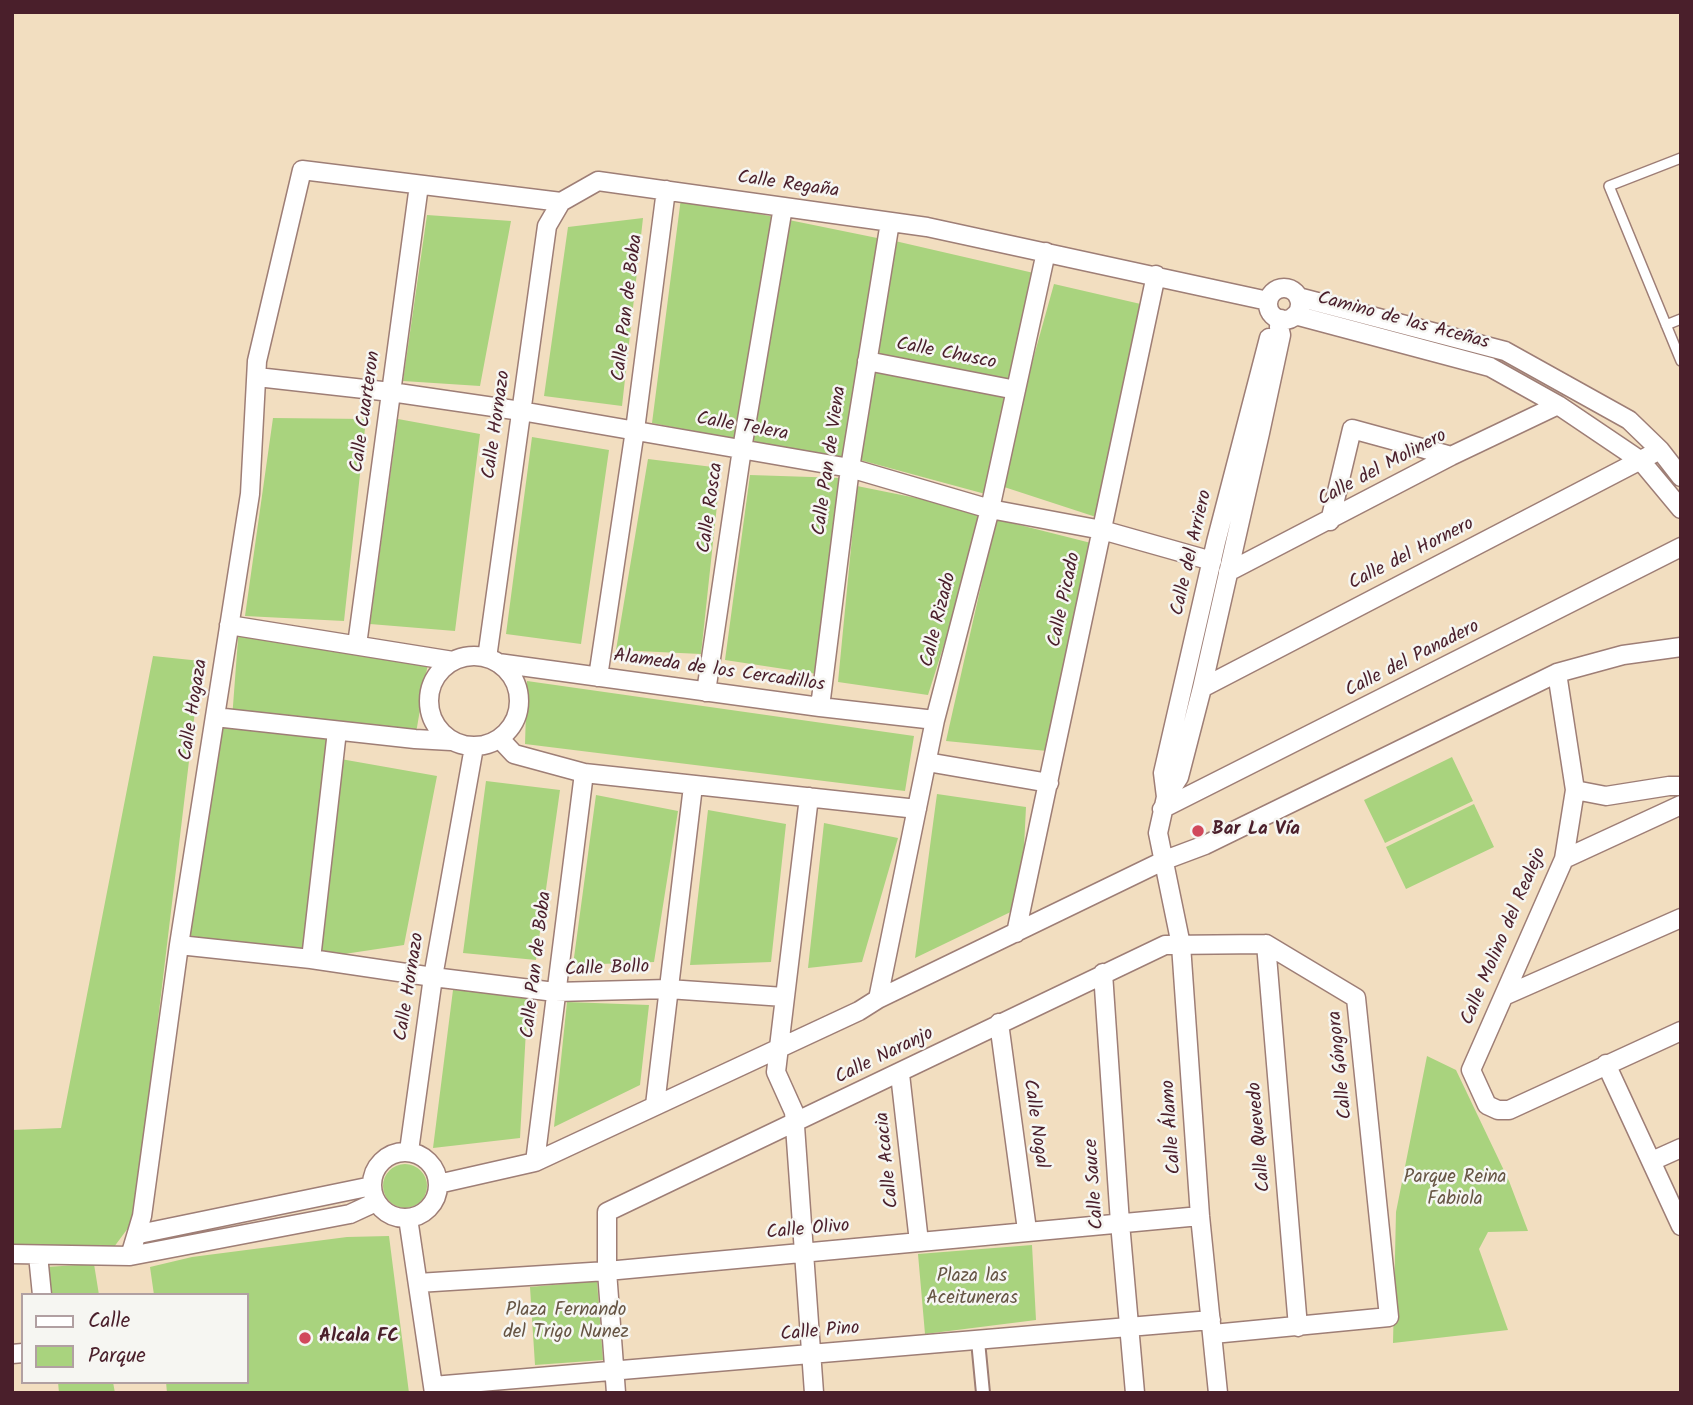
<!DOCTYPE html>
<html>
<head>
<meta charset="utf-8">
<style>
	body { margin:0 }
	#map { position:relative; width:1693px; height:1405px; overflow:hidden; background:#f2dec0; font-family:Kalam,sans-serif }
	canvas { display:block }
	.frame { position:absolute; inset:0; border:14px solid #4a1f2b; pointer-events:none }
	.legend { position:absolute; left:21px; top:1293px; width:228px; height:91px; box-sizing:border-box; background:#f6f6f2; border:2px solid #b1a0a2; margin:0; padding:9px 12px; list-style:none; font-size:21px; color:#4a1f2b }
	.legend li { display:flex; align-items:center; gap:14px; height:35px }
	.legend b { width:35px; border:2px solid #b1a0a2 }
</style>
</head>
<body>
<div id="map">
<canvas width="1693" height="1405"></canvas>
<div class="frame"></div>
<ul class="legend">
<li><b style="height:9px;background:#fff"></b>Calle</li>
<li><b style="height:19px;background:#a9d37e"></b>Parque</li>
</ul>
</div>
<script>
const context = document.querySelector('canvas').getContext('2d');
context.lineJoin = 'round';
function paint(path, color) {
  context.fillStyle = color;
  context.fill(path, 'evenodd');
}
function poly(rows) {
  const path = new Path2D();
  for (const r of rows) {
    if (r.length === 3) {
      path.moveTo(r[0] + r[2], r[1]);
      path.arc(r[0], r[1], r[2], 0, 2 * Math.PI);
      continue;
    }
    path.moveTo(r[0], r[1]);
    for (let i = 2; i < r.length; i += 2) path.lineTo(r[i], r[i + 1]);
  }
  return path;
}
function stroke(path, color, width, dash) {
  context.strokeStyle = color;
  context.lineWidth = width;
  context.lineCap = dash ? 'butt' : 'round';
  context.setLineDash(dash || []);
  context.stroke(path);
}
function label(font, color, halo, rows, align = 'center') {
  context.font = font + ' Kalam,sans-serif';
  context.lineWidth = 5;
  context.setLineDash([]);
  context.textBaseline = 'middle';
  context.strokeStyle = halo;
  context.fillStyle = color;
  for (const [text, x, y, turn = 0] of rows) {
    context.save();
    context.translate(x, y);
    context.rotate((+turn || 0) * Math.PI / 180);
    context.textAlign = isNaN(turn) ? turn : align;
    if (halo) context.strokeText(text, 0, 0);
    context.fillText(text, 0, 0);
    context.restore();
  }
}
const green = poly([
	[681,198,887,240,852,462,652,423],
	[427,215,511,221,480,386,403,381],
	[643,218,622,406,544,396,568,227],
	[895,241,1038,274,989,495,860,460],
	[1054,284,1145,305,1099,518,998,485],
	[273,418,366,419,344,621,245,616],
	[398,419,480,434,455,631,370,624],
	[532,437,609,450,581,644,506,634],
	[648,459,721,468,701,654,616,650],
	[750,475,842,478,817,674,725,660],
	[857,486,986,512,928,695,838,682],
	[996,519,1095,544,1047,751,946,741],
	[239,626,429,657,415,739,338,731,335,758,437,776,404,945,311,959,179,945,215,717,232,719],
	[153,656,201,661,134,1220,114,1247,12,1245,12,1130,61,1128],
	[527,681,914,736,905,791,525,744],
	[1452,757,1473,801,1385,843,1364,800],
	[486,781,560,790,536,960,463,953],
	[937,794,1026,807,1021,907,915,958],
	[596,795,678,811,654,962,573,965],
	[1474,804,1494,847,1406,889,1386,847],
	[708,810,786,824,771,962,690,965],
	[824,823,898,838,862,962,808,968],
	[453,990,528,994,520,1138,433,1148],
	[567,1002,649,1005,640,1085,554,1127],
	[1427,1056,1456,1070,1509,1181,1528,1231,1488,1232,1479,1249,1508,1330,1393,1343,1396,1212],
	[405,1186,22],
	[389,1236,409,1393,167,1393,166,1382,247,1382,247,1295,154,1295,150,1267,192,1257,347,1237],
	[1032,1245,1036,1320,925,1334,918,1254],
	[94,1264,99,1295,49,1295,46,1267],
	[597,1281,603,1360,535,1365,530,1287],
	[58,1382,113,1382,115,1393,59,1393]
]);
const service = poly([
	[1681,158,1609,186,1681,361],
	[1666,325,1681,319]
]);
const pedestrian = poly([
	[978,1341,983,1393]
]);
const minor = poly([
	[1284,304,16],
	[1298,297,1505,351,1629,420,1660,450,1681,477],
	[1295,315,1490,367,1558,405,1641,461,1681,509],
	[867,361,1016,390],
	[257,377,391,392,521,411,850,468,990,509,1102,530,1212,561],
	[1330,521,1352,429,1451,456],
	[1228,572,1451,456,1558,405],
	[229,625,453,661],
	[357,645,419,185],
	[474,701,45],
	[487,658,547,226,561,202],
	[498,663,820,707,935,720],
	[1557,673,1575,790,1564,859,1471,1070,1487,1105,1498,1110,1509,1110,1681,1031],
	[598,677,635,430,666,190],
	[1202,688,1660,450],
	[706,692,742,449,783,207],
	[820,707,850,468,890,222],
	[215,717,415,739,451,741],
	[500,739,514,754,584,773,917,809],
	[927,762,1049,783],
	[1575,790,1606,796,1669,786,1681,786],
	[809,797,776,1072,794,1112,814,1393],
	[1166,797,1163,773,1216,542,1269,338],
	[1162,809,1681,547],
	[1564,859,1681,805],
	[1016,933,1156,275],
	[1266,944,1298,1327],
	[179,945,311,959,433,977,555,992,668,989,784,997],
	[311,959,337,731],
	[1103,973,1120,1223,1135,1393],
	[1504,996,1681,918],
	[878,999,935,720,990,509,1046,252],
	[999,1023,1027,1230],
	[1606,1064,1681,1226],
	[900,1074,919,1242],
	[655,1105,693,786],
	[409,1151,433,977,474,747],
	[405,1185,33],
	[1652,1161,1681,1148],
	[535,1162,584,773],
	[438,1184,535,1162,859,1011,878,999,1165,860,1205,845,1557,673,1623,655,1681,647],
	[408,1218,434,1393],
	[139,1234,372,1186],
	[12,1254,130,1256,350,1214,376,1202],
	[38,1255,42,1295],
	[130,1256,142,1216,179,945,250,494,257,361,302,170,561,202,598,181,927,227,1268,301],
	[418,1283,607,1271,1200,1216],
	[12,1354,23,1353],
	[433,1386,1211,1320],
	[616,1393,607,1271,607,1212,1165,945,1266,944,1356,998,1389,1317,1213,1334],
	[1218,1393,1200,1216,1181,945,1158,833,1166,797,1179,777,1202,688,1260,433,1281,335,1279,327,1281,319]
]);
const markers = [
	[1198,831,7,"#d1495b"],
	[305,1338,7,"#d1495b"]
];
const streetNames = [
	["Calle Regaña",788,186,8],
	["Calle Pan de Boba",629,308,-83],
	["Camino de las Aceñas",1403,322,15],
	["Calle Chusco",946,355,11],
	["Calle Cuarteron",367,412,-82],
	["Calle Hornazo",498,425,-82],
	["Calle Telera",742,428,10],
	["Calle Pan de Viena",831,461,-82],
	["Calle del Molinero",1383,469,-28],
	["Calle Rosca",712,508,-82],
	["Calle del Arriero",1193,553,-77],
	["Calle del Hornero",1412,555,-27],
	["Calle Picado",1066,600,-78],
	["Calle Rizado",940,620,-76],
	["Calle del Panadero",1413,660,-27],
	["Alameda de los Cercadillos",719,672,8],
	["Calle Hogaza",195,710,-81],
	["Calle Molino del Realejo",1505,937,-67],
	["Calle Pan de Boba",538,965,-83],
	["Calle Bollo",607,970,-2],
	["Calle Hornazo",411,987,-81],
	["Calle Naranjo",885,1057,-26],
	["Calle Góngora",1342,1065,-96],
	["Calle Nogal",1034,1124,82],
	["Calle Álamo",1173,1127,-94],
	["Calle Quevedo",1261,1137,-95],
	["Calle Acacia",889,1160,-96],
	["Calle Sauce",1096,1184,-94],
	["Calle Olivo",808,1231,-5],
	["Calle Pino",820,1333,-5]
];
const poiNames = [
	["Bar La Vía",1212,831],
	["Alcala FC",319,1338]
];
const parkNames = [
	["Parque Reina",1455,1179],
	["Fabiola",1455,1201],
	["Plaza las",972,1278],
	["Aceituneras",972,1300],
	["Plaza Fernando",566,1312],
	["del Trigo Nunez",566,1334]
];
paint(green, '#a9d37e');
stroke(service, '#9e7e76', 12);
stroke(pedestrian, '#9e7e76', 16);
stroke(minor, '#9e7e76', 21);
stroke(service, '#fff', 9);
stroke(pedestrian, '#fff', 12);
stroke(minor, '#fff', 18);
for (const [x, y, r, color] of markers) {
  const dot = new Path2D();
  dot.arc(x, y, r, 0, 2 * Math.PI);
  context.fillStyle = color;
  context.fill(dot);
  stroke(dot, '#f6f6f2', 2.5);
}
label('19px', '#4a1f2b', '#f6f6f2', streetNames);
label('bold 19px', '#4a1f2b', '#f6f6f2', poiNames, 'left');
label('19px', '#654', '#f6f6f2', parkNames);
</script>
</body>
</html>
